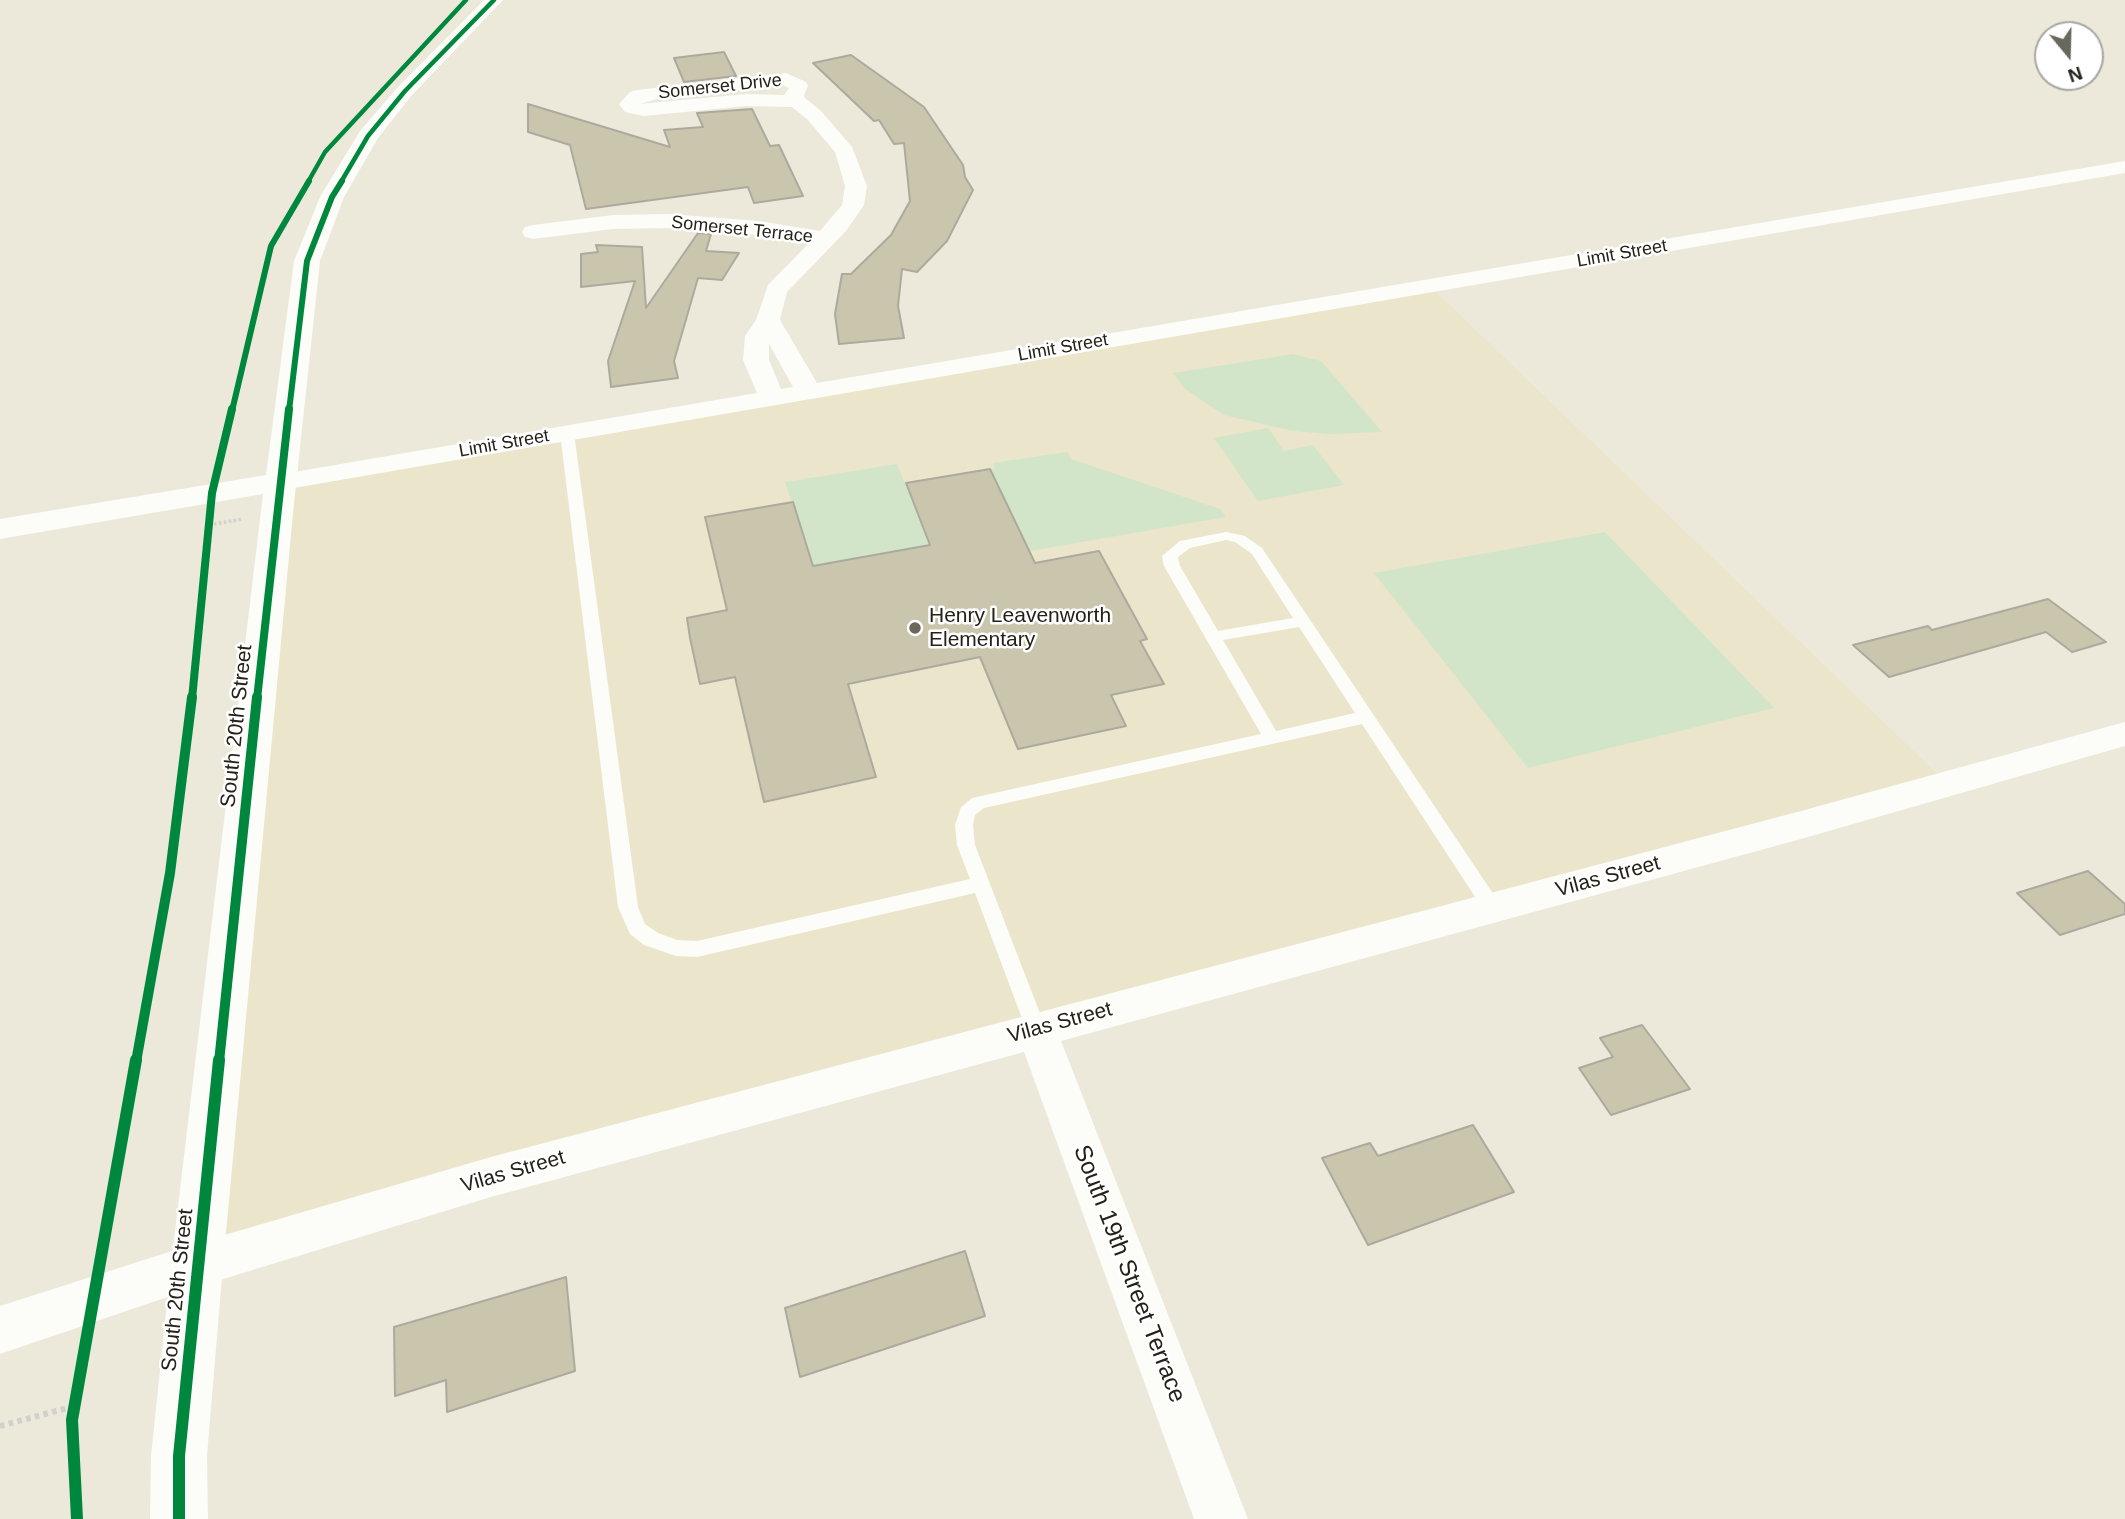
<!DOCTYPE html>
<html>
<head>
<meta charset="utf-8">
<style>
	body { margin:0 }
	#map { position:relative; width:2125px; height:1519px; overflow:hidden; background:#ece9da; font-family:Arial,sans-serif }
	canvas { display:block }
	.north { position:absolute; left:2034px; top:21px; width:70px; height:70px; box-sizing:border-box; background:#fff; border:2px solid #a7a7a3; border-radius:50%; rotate:161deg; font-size:19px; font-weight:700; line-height:28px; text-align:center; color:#242218 }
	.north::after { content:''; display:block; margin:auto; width:24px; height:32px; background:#6a685c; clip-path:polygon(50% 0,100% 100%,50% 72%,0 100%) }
</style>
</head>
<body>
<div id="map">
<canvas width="2125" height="1519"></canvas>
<div class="north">N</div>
</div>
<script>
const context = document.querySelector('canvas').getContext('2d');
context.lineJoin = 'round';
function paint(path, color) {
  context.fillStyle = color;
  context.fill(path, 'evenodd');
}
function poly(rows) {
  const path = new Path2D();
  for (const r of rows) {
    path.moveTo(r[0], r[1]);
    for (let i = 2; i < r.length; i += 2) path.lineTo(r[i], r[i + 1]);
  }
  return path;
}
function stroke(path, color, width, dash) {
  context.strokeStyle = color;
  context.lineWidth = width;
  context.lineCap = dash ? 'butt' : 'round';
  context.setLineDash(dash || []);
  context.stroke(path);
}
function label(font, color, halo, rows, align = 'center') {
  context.font = font + ' Arial,sans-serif';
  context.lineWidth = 5;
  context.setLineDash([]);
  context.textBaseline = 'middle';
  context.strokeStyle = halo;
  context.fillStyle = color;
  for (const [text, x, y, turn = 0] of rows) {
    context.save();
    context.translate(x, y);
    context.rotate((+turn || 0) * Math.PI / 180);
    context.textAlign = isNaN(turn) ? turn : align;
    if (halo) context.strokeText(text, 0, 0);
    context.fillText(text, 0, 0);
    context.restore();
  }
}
const built = poly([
	[1430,286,1948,784,197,1265,282,482]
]);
const green = poly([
	[1293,354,1321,361,1382,432,1329,434,1293,431,1224,415,1185,389,1173,373],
	[1268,428,1284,451,1313,445,1344,485,1258,501,1214,438],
	[1067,452,1071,459,1220,509,1226,517,1030,551,990,469,995,468,993,463],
	[897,464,930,545,813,566,785,482],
	[1605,532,1774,708,1528,768,1374,573]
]);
const building = poly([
	[724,52,736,76,684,82,674,58,724,52],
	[851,55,924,107,963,165,965,177,973,190,947,241,917,272,902,269,898,306,904,338,839,344,835,314,842,274,851,274,891,235,910,201,904,143,894,144,879,120,874,121,813,63,851,55],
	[528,104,670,147,664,130,703,127,697,113,752,109,770,146,779,145,803,196,754,203,748,187,586,209,570,145,528,132,528,104],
	[698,233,711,234,706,251,739,253,722,280,698,278,674,361,678,378,611,387,608,361,635,281,581,287,581,254,598,252,596,245,642,247,646,308,698,233],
	[990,469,1035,563,1099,551,1147,639,1140,641,1164,684,1111,695,1126,726,1018,749,980,657,848,684,876,777,764,802,735,677,700,684,690,638,687,618,727,610,705,517,793,502,813,566,930,545,906,483,990,469],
	[2048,599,2106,642,2072,652,2046,632,1889,677,1853,645,1928,626,1932,630,2048,599],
	[2088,871,2125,904,2125,914,2060,935,2017,893,2088,871],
	[1642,1025,1690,1089,1611,1115,1579,1068,1613,1057,1600,1038,1642,1025],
	[1473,1125,1514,1192,1368,1245,1322,1158,1370,1143,1378,1156,1473,1125],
	[965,1251,985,1316,800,1377,785,1308,965,1251],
	[566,1277,575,1371,447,1412,446,1380,395,1396,394,1327,566,1277]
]);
const pathFar1 = poly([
	[209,525,243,519]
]);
const path = poly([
	[0,1426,75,1406]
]);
const lane = poly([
	[567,429,574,433,638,907,645,924,658,933,677,940,697,941,970,879,957,845,955,825,961,807,972,798,1261,734,1164,566,1162,556,1180,541,1226,532,1245,536,1262,548,1502,907,1499,912,1492,915,1485,912,1362,724,984,808,975,815,973,825,975,845,1046,1029,1043,1035,1036,1038,1029,1035,1026,1029,975,893,697,957,676,956,644,945,630,934,618,907,560,433,567,429],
	[1226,540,1235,542,1252,554,1293,618,1218,631,1180,566,1178,557,1190,548,1226,540],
	[1299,627,1355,713,1276,731,1223,640,1299,627]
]);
const street = poly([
	[786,73,806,82,808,86,804,95,805,98,821,111,852,147,867,186,864,205,846,231,787,292,780,320,817,383,2125,161,2125,173,282,490,272,488,268,482,272,476,282,474,757,393,743,360,745,336,756,320,768,285,809,243,759,235,669,228,613,229,533,239,525,237,522,232,525,227,533,225,613,215,669,214,759,221,820,231,842,205,845,186,835,152,807,119,792,107,746,106,644,116,625,112,619,104,630,92,637,90,786,73],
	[783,85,789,88,784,95,746,94,640,104,660,98,783,85],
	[769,344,793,387,781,389,769,360,769,344],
	[2125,722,2125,746,1801,839,1061,1041,1248,1519,1194,1519,1024,1052,491,1197,197,1287,0,1354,0,1306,197,1243,491,1157,1801,811,2125,722]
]);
const secondary = poly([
	[484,0,503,0,412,95,378,138,344,197,320,261,293,513,223,1265,207,1456,208,1519,150,1519,151,1456,171,1265,263,494,0,539,0,519,266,475,294,261,320,197,360,131,398,87,484,0]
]);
const cyclewayFar4 = poly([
	[308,182,325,152,466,0],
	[341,182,368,136,405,91,494,0]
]);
const cyclewayFar3 = poly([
	[232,411,271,246,309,181],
	[289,411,307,261,332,197,342,181]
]);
const cyclewayFar2 = poly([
	[192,699,212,493,232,409],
	[257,699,289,409]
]);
const cyclewayFar1 = poly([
	[136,1062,170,873,192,697],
	[219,1062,257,697]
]);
const cycleway = poly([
	[77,1519,72,1420,136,1060],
	[179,1519,179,1456,219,1060]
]);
const markers = [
	[915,628,7,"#6a685c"]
];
const farStreetnames = [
	["Somerset Drive",720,87,-6],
	["Somerset Terrace",742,230,6],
	["Limit Street",1622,254,-10],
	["Limit Street",1063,348,-10],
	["Limit Street",504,444,-10]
];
const poiNames = [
	["Henry Leavenworth",929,616],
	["Elementary",929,640]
];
const streetNames = [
	["South 20th Street",237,726,-84],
	["Vilas Street",1608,877,-15],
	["Vilas Street",1060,1023,-15],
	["Vilas Street",513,1172,-16],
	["South 20th Street",178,1290,-84]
];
const nearStreetnames = [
	["South 19th Street Terrace",1129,1274,69]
];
paint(built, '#ebe6cb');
paint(green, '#d2e5c8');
paint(building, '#cac6ad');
stroke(building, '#acaa9e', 2);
stroke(pathFar1, '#d2d0cc', 3.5, [2.5, 2.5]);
stroke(path, '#d2d0cc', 6, [4.5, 4.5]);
paint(lane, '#fcfcf9');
paint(street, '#fcfcf9');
paint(secondary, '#fcfcf9');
stroke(cyclewayFar4, '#00873e', 4.5);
stroke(cyclewayFar3, '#00873e', 6);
stroke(cyclewayFar2, '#00873e', 8);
stroke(cyclewayFar1, '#00873e', 10);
stroke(cycleway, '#00873e', 12);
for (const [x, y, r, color] of markers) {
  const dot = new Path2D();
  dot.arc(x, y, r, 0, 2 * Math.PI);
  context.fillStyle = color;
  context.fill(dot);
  stroke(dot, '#fff', 2.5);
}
label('18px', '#242218', '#fff', farStreetnames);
label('21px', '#242218', '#fff', poiNames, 'left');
label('21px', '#242218', '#fff', streetNames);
label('24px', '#242218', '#fff', nearStreetnames);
</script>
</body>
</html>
